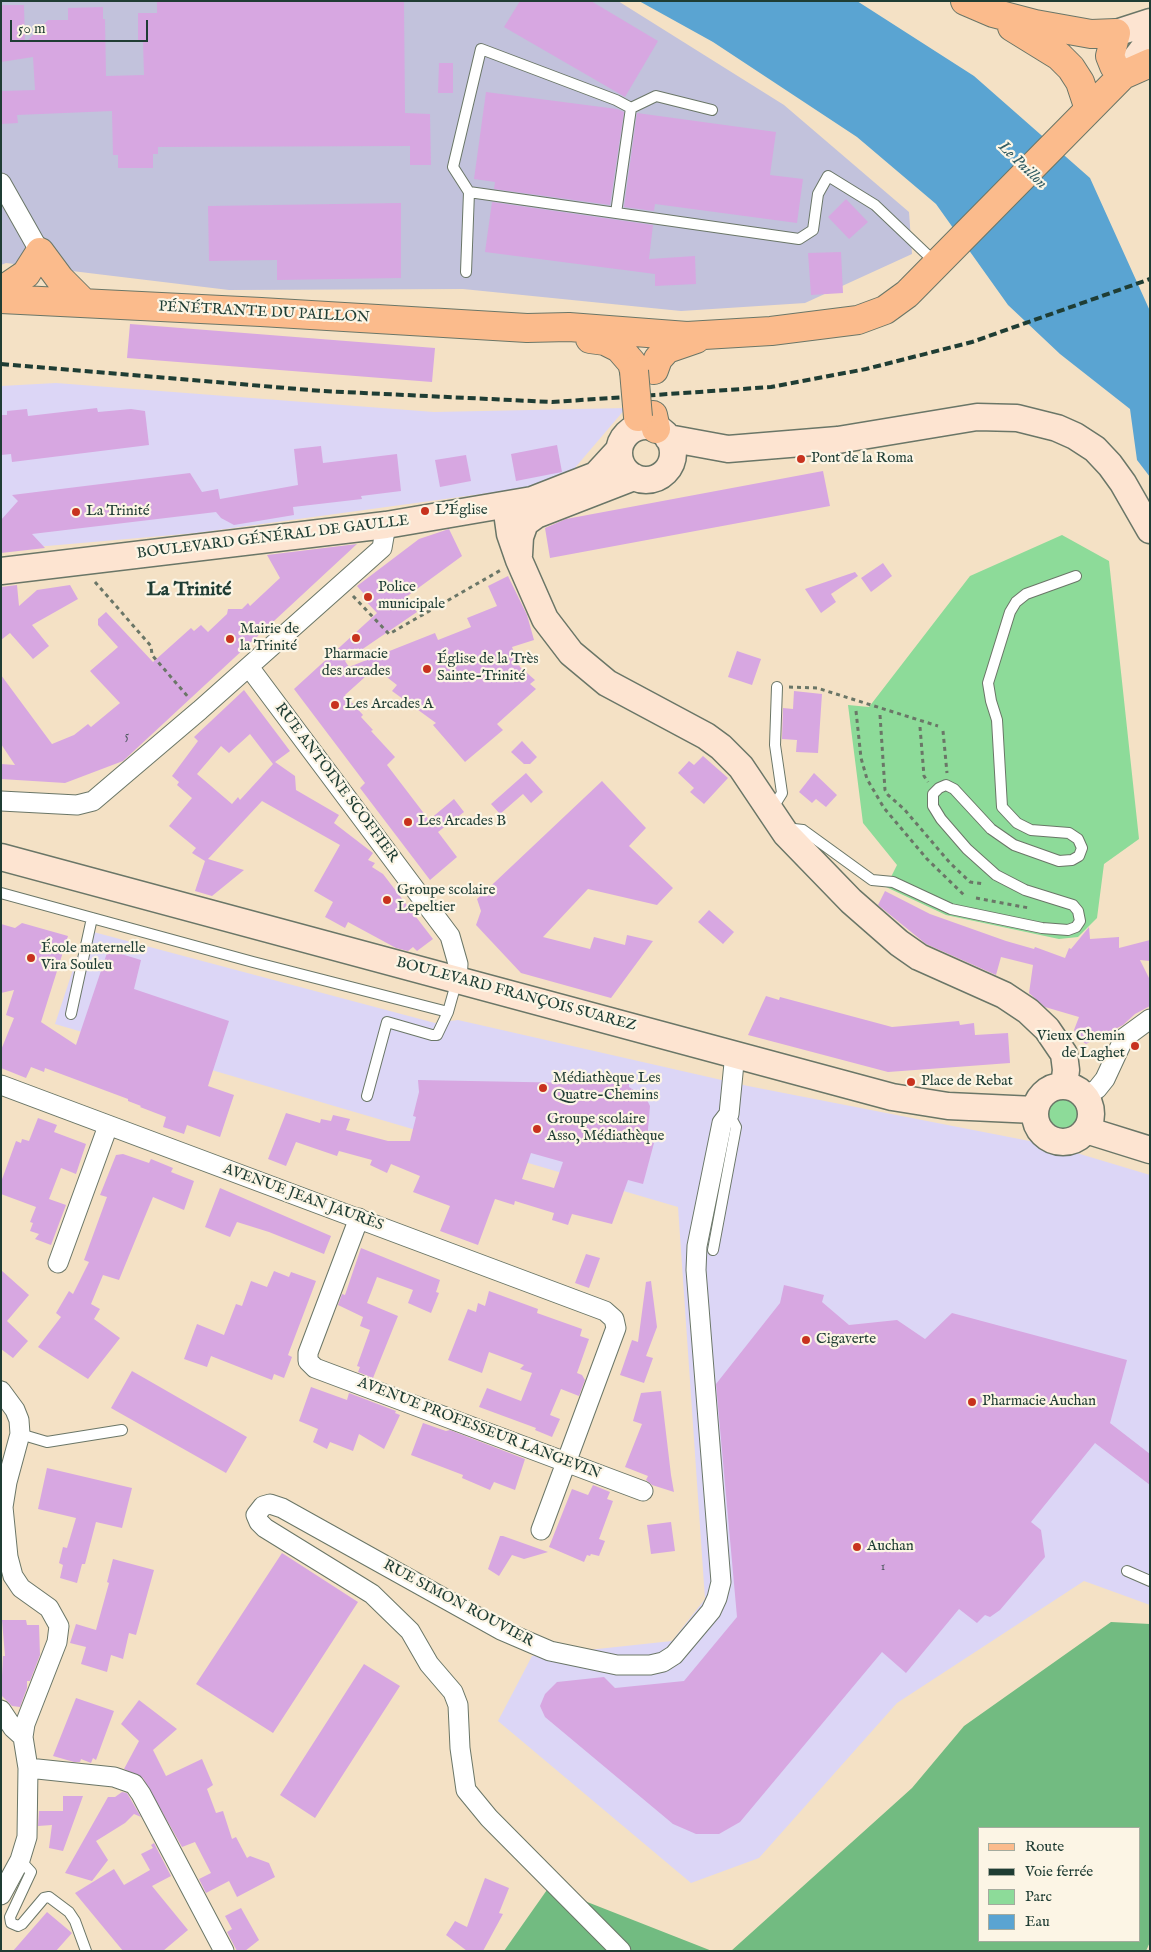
<!DOCTYPE html>
<html>
<head>
<meta charset="utf-8">
<style>
	body { margin:0 }
	#map { position:relative; width:1151px; height:1952px; overflow:hidden; background:#f4e1c5; font-family:"IM FELL English",serif }
	canvas { display:block }
	.frame { position:absolute; inset:0; border:2px solid #1f3d34; pointer-events:none }
	.legend { position:absolute; left:978px; top:1827px; width:162px; height:115px; box-sizing:border-box; background:#fcf5e5; border:1px solid #a4ab9e; margin:0; padding:6px 9px; list-style:none; font-size:15px; color:#1f3d34 }
	.legend li { display:flex; align-items:center; gap:10px; height:25px }
	.legend b { width:25px; border:1px solid #a4ab9e }
	.scale { position:absolute; left:10px; top:20px; width:138px; height:22px; box-sizing:border-box; border:2px solid #1f3d34; border-top:0; padding-left:6px; font-size:15px; line-height:18px; white-space:nowrap; color:#1f3d34; -webkit-text-stroke:4px #fcf5e5; paint-order:stroke }
</style>
</head>
<body>
<div id="map">
<canvas width="1151" height="1952"></canvas>
<div class="frame"></div>
<ul class="legend">
<li><b style="height:6px;background:#fbbb8c"></b>Route</li>
<li><b style="height:6px;background:#1f3d34"></b>Voie ferrée</li>
<li><b style="height:14px;background:#8ddb99"></b>Parc</li>
<li><b style="height:14px;background:#5aa4d2"></b>Eau</li>
</ul>
<div class="scale">50 m</div>
</div>
<script>
const context = document.querySelector('canvas').getContext('2d');
context.lineJoin = 'round';
function paint(path, color) {
  context.fillStyle = color;
  context.fill(path, 'evenodd');
}
function poly(rows) {
  const path = new Path2D();
  for (const r of rows) {
    if (r.length === 3) {
      path.moveTo(r[0] + r[2], r[1]);
      path.arc(r[0], r[1], r[2], 0, 2 * Math.PI);
      continue;
    }
    path.moveTo(r[0], r[1]);
    for (let i = 2; i < r.length; i += 2) path.lineTo(r[i], r[i + 1]);
  }
  return path;
}
function stroke(path, color, width, dash) {
  context.strokeStyle = color;
  context.lineWidth = width;
  context.lineCap = dash ? 'butt' : 'round';
  context.setLineDash(dash || []);
  context.stroke(path);
}
function label(font, color, halo, rows, align = 'center') {
  context.font = font + ' "IM FELL English",serif';
  context.lineWidth = 4.5;
  context.setLineDash([]);
  context.textBaseline = 'middle';
  context.strokeStyle = halo;
  context.fillStyle = color;
  for (const [text, x, y, turn = 0] of rows) {
    context.save();
    context.translate(x, y);
    context.rotate((+turn || 0) * Math.PI / 180);
    context.textAlign = isNaN(turn) ? turn : align;
    if (halo) context.strokeText(text, 0, 0);
    context.fillText(text, 0, 0);
    context.restore();
  }
}
const built = poly([
	[56,383,434,412,626,408,562,483,196,533,1,550,1,386],
	[86,930,435,1023,458,1020,748,1086,1050,1145,1150,1175,1150,1605,1084,1581,897,1703,759,1858,691,1883,498,1721,532,1656,672,1641,705,1599,678,1207,55,1024]
]);
const industrial = poly([
	[1,1,618,1,784,105,909,212,912,254,805,303,681,311,463,289,229,290,6,263,1,265]
]);
const green = poly([
	[1062,535,1109,561,1139,839,1104,864,1097,918,1078,937,1059,939,946,915,886,887,897,865,863,823,848,705,869,707,970,576],
	[1063,1115,18]
]);
const forest = poly([
	[1111,1622,1150,1624,1150,1942,1146,1951,731,1951,912,1788,964,1726],
	[980,1828,1140,1828,1140,1941,980,1941],
	[549,1887,712,1951,504,1951]
]);
const water = poly([
	[639,1,857,1,974,76,1090,178,1150,311,1150,477,1137,460,1130,409,1060,354,1008,305,936,204,857,137,713,42]
]);
const building = poly([
	[157,1,404,1,405,113,430,114,431,165,410,165,410,146,158,147,158,154,153,154,153,168,118,168,118,155,113,155,112,111,17,115,18,123,1,124,1,91,35,90,33,57,1,62,1,5,24,5,25,43,48,20,68,20,68,8,103,7,103,19,105,19,106,76,144,75,143,42,138,42,138,13,157,13],
	[520,1,591,1,658,41,625,97,504,27],
	[439,63,453,63,453,93,438,93],
	[486,92,617,109,624,112,610,205,494,189,495,182,474,179],
	[637,113,776,132,770,175,803,179,797,223,655,204,654,211,624,207],
	[846,199,868,222,849,239,828,217],
	[492,202,653,225,649,259,695,256,696,284,655,286,655,274,485,252],
	[401,203,401,278,277,280,277,260,209,261,208,206],
	[841,252,843,293,811,295,808,253],
	[130,324,435,348,432,382,127,358],
	[97,408,98,412,131,409,145,411,149,445,12,462,11,454,1,455,1,415,7,415,7,411,27,409,28,416],
	[557,445,562,472,516,481,511,454],
	[321,446,323,463,397,454,401,491,361,496,362,499,293,507,294,515,234,525,221,518,216,512,32,534,45,548,1,553,1,520,18,501,12,495,190,473,202,492,218,489,220,499,298,485,294,449],
	[466,455,471,481,440,487,435,460],
	[823,471,830,506,550,558,545,528,566,519],
	[449,529,462,556,406,597,417,612,345,661,349,667,435,633,438,640,471,627,467,618,497,606,488,586,508,576,527,615,534,640,512,647,520,667,535,680,530,684,536,689,497,724,503,730,465,762,433,725,436,723,392,691,397,685,375,668,345,695,363,715,361,717,373,730,371,731,395,757,387,765,429,820,454,799,464,812,438,832,457,857,430,880,360,788,365,783,294,689,377,613,363,598,364,594,357,586,419,539],
	[357,544,123,761,65,783,1,779,1,764,15,765,1,744,1,675,52,744,74,735,88,724,91,727,120,703,90,671,118,647,98,625,98,619,106,612,153,662,191,628,194,631,201,625,208,632,227,614,228,609,242,609,248,603,250,606,280,578,267,555],
	[883,563,892,576,871,592,861,578],
	[855,572,858,576,831,594,836,602,821,613,805,589],
	[17,585,19,606,37,590,70,585,78,599,32,625,49,646,33,659,10,633,1,640,1,587],
	[737,651,761,659,752,685,728,677],
	[244,690,290,751,275,762,295,776,296,790,339,815,334,823,373,853,368,860,375,863,372,867,383,874,433,939,417,951,413,947,408,951,396,948,348,922,345,928,325,917,333,902,314,891,340,845,262,801,208,859,244,870,212,896,195,891,205,861,192,853,196,848,169,826,192,798,177,785,179,782,172,776,198,741,194,737],
	[250,734,273,764,240,800,238,797,232,804,197,774,221,746,229,753],
	[794,691,822,694,818,753,796,752,797,740,782,739,783,708,793,709],
	[522,741,537,757,530,764,524,764,511,752],
	[703,756,728,778,704,804,690,792,694,788,678,773,689,761,694,765],
	[526,773,543,792,531,803,523,794,500,814,491,804],
	[814,773,837,795,826,807,816,799,812,803,799,792],
	[602,781,646,828,629,846,673,888,657,905,588,889,543,937,590,949,594,937,625,945,627,935,653,941,611,998,521,973,476,925,481,911,477,899],
	[885,891,930,914,1006,941,1034,949,1035,947,1065,958,1069,948,1071,949,1089,927,1090,939,1119,937,1119,948,1150,940,1150,961,1140,960,1150,980,1150,1006,1135,1014,1123,1025,1086,1044,1078,1038,1074,1030,1079,1017,1045,1007,1029,993,1033,965,1001,957,996,975,926,944,878,905],
	[709,910,734,932,723,944,698,922],
	[22,923,68,936,41,1022,76,1045,108,950,141,960,134,989,229,1021,208,1086,234,1095,220,1137,187,1125,184,1134,163,1127,166,1117,140,1107,141,1106,128,1101,128,1099,45,1068,44,1072,31,1067,26,1078,1,1068,1,1050,14,1018,6,1015,14,990,1,993,1,924,15,928],
	[766,996,779,1000,780,997,892,1027,959,1021,960,1025,974,1023,975,1035,1008,1033,1010,1063,888,1072,748,1035],
	[418,1080,629,1084,629,1087,646,1098,650,1106,647,1141,654,1143,643,1184,628,1180,612,1224,572,1214,568,1225,552,1220,554,1213,515,1201,514,1205,495,1199,478,1245,440,1231,450,1206,413,1192,420,1176,391,1164,387,1173,370,1165,372,1160,339,1151,337,1156,296,1142,286,1166,268,1159,286,1113,320,1123,321,1119,331,1121,333,1115,350,1119,346,1130,388,1141,410,1141,416,1117,413,1116,419,1092],
	[531,1153,563,1162,554,1188,522,1179],
	[38,1118,57,1125,54,1132,86,1144,76,1174,61,1168,49,1199,66,1205,51,1245,35,1239,39,1234,30,1231,33,1223,30,1222,36,1207,1,1194,1,1182,16,1141,21,1143,22,1139,29,1141],
	[123,1154,149,1163,151,1159,173,1168,171,1172,194,1181,184,1210,153,1197,119,1280,103,1275,91,1304,100,1309,94,1319,120,1338,88,1379,38,1347,61,1317,56,1313,69,1291,73,1294,89,1262,84,1260,107,1197,100,1195,116,1155],
	[220,1188,331,1236,324,1254,269,1232,237,1222,230,1237,205,1227],
	[361,1248,440,1280,436,1292,439,1293,431,1313,408,1303,413,1290,377,1277,367,1303,398,1316,373,1378,358,1372,360,1367,357,1366,370,1330,360,1326,363,1317,338,1305,342,1294,345,1295],
	[586,1254,600,1258,589,1288,575,1283],
	[1,1270,29,1295,7,1321,28,1341,13,1358,1,1349],
	[274,1271,289,1277,291,1272,316,1281,288,1355,292,1357,284,1378,274,1374,272,1380,211,1356,207,1367,184,1359,197,1324,224,1335,236,1304,242,1306,251,1281,267,1287],
	[651,1281,657,1327,646,1356,653,1358,644,1383,620,1375,632,1340,638,1342,646,1282],
	[784,1285,824,1295,822,1302,849,1325,897,1320,925,1339,952,1313,1127,1360,1110,1423,1150,1454,1150,1485,1095,1443,1031,1522,1041,1530,1045,1557,1000,1610,990,1617,985,1615,977,1623,959,1609,906,1673,882,1652,740,1822,719,1834,696,1834,673,1824,545,1717,540,1706,545,1694,557,1682,604,1677,615,1688,684,1681,737,1617,716,1384,780,1303],
	[489,1291,538,1309,537,1313,582,1329,580,1336,589,1339,577,1373,582,1375,585,1380,579,1396,561,1389,550,1415,560,1419,552,1437,535,1430,536,1428,479,1407,487,1388,521,1401,532,1373,520,1369,524,1365,489,1352,482,1373,448,1360,468,1309,476,1312,478,1303,485,1306],
	[132,1371,247,1437,226,1473,111,1408],
	[311,1387,347,1400,349,1393,396,1411,395,1413,400,1415,384,1449,359,1434,353,1451,330,1442,327,1449,313,1442,318,1429,299,1421],
	[661,1391,671,1475,674,1492,652,1485,646,1480,648,1476,625,1467,642,1424,633,1421,641,1393],
	[423,1423,446,1431,450,1430,525,1459,515,1490,494,1482,490,1490,462,1478,463,1475,411,1455],
	[47,1468,132,1488,122,1528,96,1522,85,1564,82,1564,77,1583,60,1578,63,1565,59,1563,63,1547,67,1548,76,1518,38,1509],
	[593,1485,610,1492,607,1499,613,1501,599,1539,605,1541,599,1556,591,1554,590,1556,587,1555,584,1562,549,1547,572,1489,588,1495],
	[671,1522,675,1551,651,1554,647,1525],
	[500,1536,503,1536,548,1552,524,1559,512,1555,499,1576,488,1569],
	[282,1553,358,1602,273,1733,196,1684],
	[113,1559,154,1570,136,1635,129,1633,123,1659,111,1655,107,1672,81,1664,86,1647,70,1643,76,1624,96,1630,109,1583,107,1582],
	[2,1620,26,1620,27,1625,39,1625,40,1655,30,1681,27,1681,27,1688,20,1707,12,1706,1,1695,3,1656,5,1656],
	[364,1664,400,1686,315,1818,280,1795],
	[76,1698,114,1711,96,1760,93,1758,91,1763,81,1759,80,1762,74,1762,53,1756],
	[139,1700,177,1729,153,1750,166,1776,202,1759,213,1785,207,1789,216,1813,223,1811,232,1839,236,1837,247,1858,250,1856,269,1863,275,1877,237,1897,229,1881,206,1893,199,1879,211,1873,195,1842,182,1847,143,1778,124,1769,139,1741,121,1724],
	[122,1792,127,1793,141,1817,134,1814,125,1823,96,1841,108,1860,92,1881,65,1873,108,1797,115,1797],
	[63,1796,83,1796,63,1851,49,1848,52,1825,38,1826,39,1811,63,1811],
	[154,1843,171,1876,152,1886,188,1930,163,1951,123,1951,75,1893,114,1869,124,1885,150,1870,141,1854,153,1848,151,1845],
	[485,1878,509,1888,499,1913,503,1914,483,1951,467,1951,446,1935,455,1921,467,1927],
	[241,1908,259,1940,245,1951,237,1951,227,1932,232,1929,225,1916],
	[47,1912,72,1933,56,1951,13,1951]
]);
const path = poly([
	[95,582,151,646,152,655,189,698],
	[353,596,389,634,501,570],
	[789,687,817,688,938,726],
	[856,711,861,758,867,779,884,808,927,859,965,896],
	[880,715,885,790,888,795,904,809,950,863,970,882,984,884],
	[920,727,924,776,928,782],
	[943,731,947,773],
	[976,898,1029,908]
]);
const lane = poly([
	[712,110,656,96,631,108,616,100,481,49,453,167,469,192,799,239,813,230,818,194,828,176,875,205,937,264],
	[616,213,631,108],
	[466,272,469,192],
	[767,804,777,801,782,793,775,745,777,687],
	[789,832,794,829,803,830,872,880,893,882,951,909,1042,928,1068,930,1076,927,1080,921,1078,911,1073,905,1025,890,996,875,967,849,941,819,933,806,933,794,939,788,946,785,954,789,991,829,1014,845,1059,861,1072,860,1079,856,1082,848,1078,839,1069,833,1031,830,1017,823,1002,807,997,720,991,701,988,683,1010,612,1016,602,1026,594,1076,576],
	[1,893,253,962,448,1012],
	[71,1014,92,918],
	[367,1096,387,1022,432,1035,437,1035,448,1012,457,980],
	[713,1250,736,1127,729,1114],
	[20,1434,47,1442,122,1430],
	[1127,1571,1150,1581],
	[20,1860,31,1872,10,1917,11,1923,18,1926,22,1924,44,1898,49,1897,69,1912,75,1921,86,1951]
]);
const street = poly([
	[1,183,40,252],
	[249,667,450,936,458,964,457,980],
	[1,801,77,805,93,801,200,710,382,548,386,525],
	[1,1085,605,1311,614,1319,616,1328,541,1530],
	[1084,1096,1097,1089,1105,1079,1124,1038,1150,1019],
	[359,1218,308,1353,308,1361,315,1368,643,1491],
	[58,1263,108,1126],
	[1,1391,15,1410,19,1420,20,1434,7,1482,3,1507,8,1557,13,1576,21,1588,49,1608,59,1626,57,1642,25,1724,23,1737,28,1768,27,1837,20,1860,1,1895],
	[1,1710,13,1728,23,1737],
	[28,1768,114,1777,134,1784,141,1794,224,1951],
	[621,1951,489,1818,466,1790,460,1748,458,1705,453,1692,429,1664,410,1631,372,1594,265,1528,259,1522,256,1515,263,1506,270,1504,282,1508,501,1630,550,1651,617,1665,650,1665,663,1662,674,1655,711,1611,717,1598,721,1582,696,1270,697,1246,722,1123,729,1114,735,1053]
]);
const secondary = poly([
	[1116,33,1150,22],
	[1123,75,1150,40],
	[646,453,27],
	[668,438,728,449,838,440,977,417,1017,418,1057,428,1075,436,1095,449,1110,465,1123,483,1150,530],
	[506,505,510,534,519,560,545,619,571,653,607,683,706,736,721,747,741,767,786,834,851,901,899,943,919,957,1004,995,1028,1011,1047,1029,1064,1054,1066,1070,1064,1086],
	[519,555,520,537,525,523,536,515,634,477],
	[1,571,386,525,532,500,596,475,619,450],
	[1,857,892,1097,948,1106,1035,1110],
	[1063,1114,28],
	[1086,1130,1150,1150]
]);
const primary = poly([
	[965,1,993,13,1035,24,1091,34,1116,33,1110,56,1114,66,1123,75],
	[1012,27,1059,56,1071,68,1080,82,1089,109],
	[1,291,26,274,40,252,60,279,84,303],
	[1,299,261,312,527,328,569,327,687,336,771,331,858,320,885,310,907,294,1123,75,1150,63],
	[590,339,605,341,619,348,632,363,634,371],
	[654,370,658,359,667,349,696,339],
	[653,415,656,429]
]);
const rail = poly([
	[1,364,322,391,552,402,771,387,866,369,972,342,1150,279]
]);
const primaryBridge = poly([
	[634,371,638,417]
]);
const markers = [
	[801,459,5,"#c8321e"],
	[425,511,5,"#c8321e"],
	[76,512,5,"#c8321e"],
	[368,597,5,"#c8321e"],
	[356,638,5,"#c8321e"],
	[230,639,5,"#c8321e"],
	[427,669,5,"#c8321e"],
	[335,705,5,"#c8321e"],
	[408,822,5,"#c8321e"],
	[387,900,5,"#c8321e"],
	[31,958,5,"#c8321e"],
	[1135,1046,5,"#c8321e"],
	[911,1082,5,"#c8321e"],
	[543,1088,5,"#c8321e"],
	[537,1129,5,"#c8321e"],
	[806,1340,5,"#c8321e"],
	[972,1402,5,"#c8321e"],
	[857,1547,5,"#c8321e"]
];
const numberNames = [
	["5",127,737],
	["1",883,1568]
];
const streetNames = [
	["PÉNÉTRANTE DU PAILLON",264,313,3],
	["BOULEVARD GÉNÉRAL DE GAULLE",273,538,-7],
	["RUE ANTOINE SCOFFIER",336,783,53],
	["BOULEVARD FRANÇOIS SUAREZ",516,995,15],
	["AVENUE JEAN JAURÈS",303,1198,20],
	["AVENUE PROFESSEUR LANGEVIN",479,1429,21],
	["RUE SIMON ROUVIER",458,1604,28]
];
const poiNames = [
	["Pont de la Roma",811,459],
	["L'Église",435,511],
	["La Trinité",86,512],
	["Police",378,588],
	["municipale",378,605],
	["Mairie de",240,630],
	["la Trinité",240,647],
	["Pharmacie",356,655,"center"],
	["des arcades",356,672,"center"],
	["Église de la Très",437,660],
	["Sainte-Trinité",437,677],
	["Les Arcades A",345,705],
	["Les Arcades B",418,822],
	["Groupe scolaire",397,891],
	["Lepeltier",397,908],
	["École maternelle",41,949],
	["Vira Souleu",41,966],
	["Vieux Chemin",1125,1037,"right"],
	["de Laghet",1125,1054,"right"],
	["Médiathèque Les",553,1079],
	["Quatre-Chemins",553,1096],
	["Place de Rebat",921,1082],
	["Groupe scolaire",547,1120],
	["Asso, Médiathèque",547,1137],
	["Cigaverte",816,1340],
	["Pharmacie Auchan",982,1402],
	["Auchan",867,1547]
];
const waterNames = [
	["Le Paillon",1022,166,44]
];
const districtNames = [
	["La Trinité",189,591]
];
paint(built, '#dcd6f6');
paint(industrial, '#c2c2dc');
paint(green, '#8ddb99');
paint(forest, '#72bb81');
paint(water, '#5aa4d2');
paint(building, '#d7a7e1');
stroke(lane, '#6a7667', 12);
stroke(street, '#6a7667', 21);
stroke(secondary, '#6a7667', 29);
stroke(primary, '#6a7667', 30);
stroke(path, '#6a7667', 3, [4, 4]);
stroke(lane, '#fff', 10);
stroke(street, '#fff', 19);
stroke(secondary, '#fde4d1', 26);
stroke(primary, '#fbbb8c', 28);
stroke(rail, '#1f3d34', 4, [8, 4]);
stroke(primaryBridge, '#6a7667', 30, []);
stroke(primaryBridge, '#fbbb8c', 28);
for (const [x, y, r, color] of markers) {
  const dot = new Path2D();
  dot.arc(x, y, r, 0, 2 * Math.PI);
  context.fillStyle = color;
  context.fill(dot);
  stroke(dot, '#fcf5e5', 2);
}
label('12px', '#4d585f', null, numberNames);
label('15px', '#1f3d34', '#fcf5e5', streetNames);
label('15px', '#1f3d34', '#fcf5e5', poiNames, 'left');
label('italic 16px', '#315c63', '#fcf5e5', waterNames);
label('bold 20px', '#1f3d34', '#fcf5e5', districtNames);
</script>
</body>
</html>
